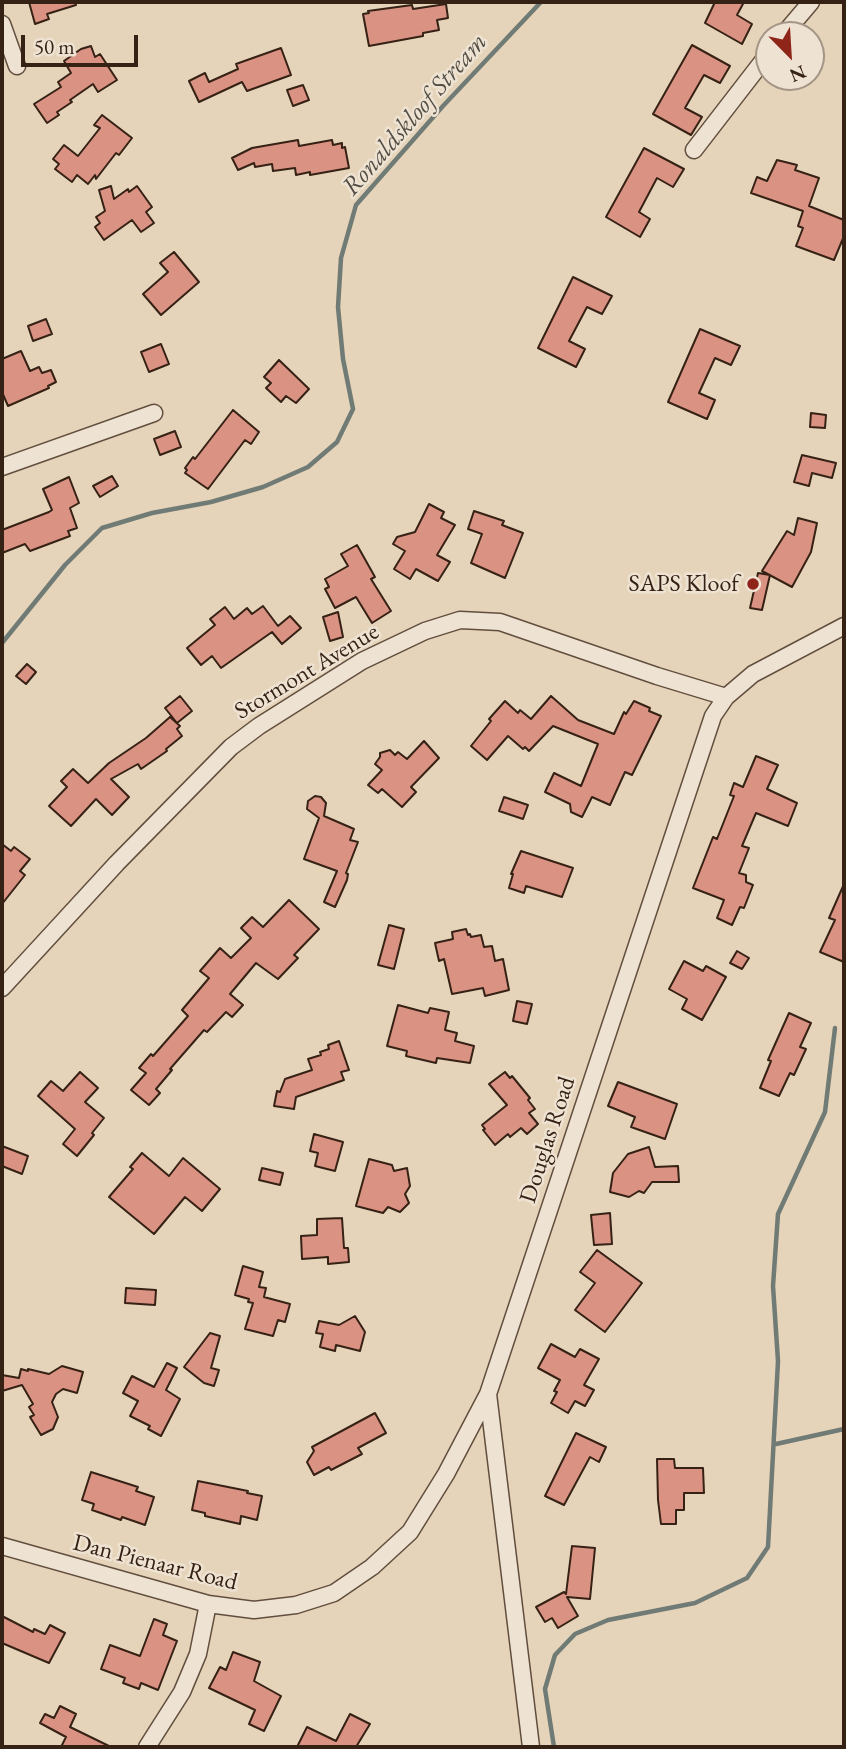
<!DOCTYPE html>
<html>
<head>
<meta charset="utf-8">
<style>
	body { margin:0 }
	#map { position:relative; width:846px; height:1749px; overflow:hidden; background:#e5d4b9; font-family:"EB Garamond",serif }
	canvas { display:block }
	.frame { position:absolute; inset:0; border:4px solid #362115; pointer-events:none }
	.north { position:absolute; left:755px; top:21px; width:70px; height:70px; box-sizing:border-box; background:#eee3d2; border:2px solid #a49586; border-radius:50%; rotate:156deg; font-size:19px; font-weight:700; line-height:28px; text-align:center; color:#362115 }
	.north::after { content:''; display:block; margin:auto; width:24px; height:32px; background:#8f2418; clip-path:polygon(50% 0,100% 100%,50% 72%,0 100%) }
	.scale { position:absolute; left:21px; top:35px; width:117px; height:32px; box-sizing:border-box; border:4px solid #362115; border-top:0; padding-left:9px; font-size:21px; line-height:24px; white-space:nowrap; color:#362115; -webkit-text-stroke:5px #eee3d2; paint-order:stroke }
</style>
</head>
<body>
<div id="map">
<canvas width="846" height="1749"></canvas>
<div class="frame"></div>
<div class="north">N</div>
<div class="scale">50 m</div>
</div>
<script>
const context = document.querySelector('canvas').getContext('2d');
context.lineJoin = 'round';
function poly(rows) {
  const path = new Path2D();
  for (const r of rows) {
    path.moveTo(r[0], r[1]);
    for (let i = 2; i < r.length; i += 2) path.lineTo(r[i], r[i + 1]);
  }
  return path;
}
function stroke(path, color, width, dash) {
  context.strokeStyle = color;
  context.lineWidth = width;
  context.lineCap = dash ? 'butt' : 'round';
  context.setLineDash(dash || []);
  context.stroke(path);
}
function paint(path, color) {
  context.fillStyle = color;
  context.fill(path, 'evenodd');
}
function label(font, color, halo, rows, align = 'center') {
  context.font = font + ' "EB Garamond",serif';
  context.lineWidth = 5;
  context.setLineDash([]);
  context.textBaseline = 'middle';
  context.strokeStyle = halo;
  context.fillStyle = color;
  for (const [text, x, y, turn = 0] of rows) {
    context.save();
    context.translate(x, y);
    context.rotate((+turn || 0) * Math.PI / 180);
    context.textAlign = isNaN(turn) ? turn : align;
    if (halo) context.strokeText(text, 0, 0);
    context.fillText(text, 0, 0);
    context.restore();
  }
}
const stream = poly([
	[2,643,65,565,102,528,152,513,211,502,263,487,308,467,337,442,353,409,343,359,338,307,341,258,356,205,443,106,541,2],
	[776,1444,844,1429],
	[554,1747,545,1689,555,1655,575,1634,608,1620,695,1603,747,1578,768,1547,778,1361,773,1286,778,1214,825,1112,835,1028]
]);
const building = poly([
	[29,2,75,2,76,5,47,14,49,19,35,24,29,2],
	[715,2,744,2,737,15,752,24,742,44,705,23,715,2],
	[446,4,448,18,437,20,439,30,423,33,423,36,369,46,363,14,369,13,368,11,412,5,413,9,446,4],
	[692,45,730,66,720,83,704,75,685,108,702,117,691,135,653,114,692,45],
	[91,46,95,57,100,54,117,80,98,92,93,84,70,100,72,102,57,112,59,115,47,123,34,104,61,87,58,82,71,73,64,61,81,49,91,46],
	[281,48,291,75,247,91,242,82,199,102,189,81,205,73,209,82,238,69,236,64,281,48],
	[303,85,309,100,293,106,287,90,303,85],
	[102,115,132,138,119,155,116,153,96,179,95,175,88,184,77,175,72,182,55,169,59,164,53,159,64,145,78,156,100,128,94,125,102,115],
	[298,140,299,146,332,140,333,145,342,143,342,148,345,147,349,168,310,175,310,172,296,175,295,168,273,171,272,164,255,167,254,163,238,170,232,158,252,148,298,140],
	[644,148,684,169,673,187,657,178,639,212,650,219,640,237,606,217,644,148],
	[777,160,797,165,795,170,819,178,809,206,844,220,844,236,834,260,796,246,803,228,798,226,803,211,751,193,757,177,767,181,777,160],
	[111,186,114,199,128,189,129,192,137,186,152,207,146,212,154,223,141,232,132,220,104,240,95,227,100,223,96,217,105,211,99,190,111,186],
	[174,252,199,282,161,315,143,294,168,272,160,263,174,252],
	[573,277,612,296,602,314,587,307,569,341,585,349,576,367,538,348,573,277],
	[46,319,52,334,33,341,28,326,46,319],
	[700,329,740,346,731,365,715,358,699,393,715,400,707,419,668,402,700,329],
	[161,344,169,364,149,372,141,352,161,344],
	[21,351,30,371,39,367,42,373,51,370,56,382,48,386,49,388,8,406,2,392,2,359,21,351],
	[279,360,309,389,296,403,286,396,281,402,266,388,271,383,264,377,279,360],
	[233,410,259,432,251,444,245,440,208,489,185,473,187,470,185,468,193,457,195,459,233,410],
	[811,413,826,415,825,428,810,427,811,413],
	[175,431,181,447,160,455,154,439,175,431],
	[802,455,836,463,832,478,812,473,809,486,794,482,802,455],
	[112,476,118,486,100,497,93,486,112,476],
	[69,477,79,503,70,508,77,528,68,531,70,536,30,551,25,544,2,553,2,530,49,512,52,510,43,489,69,477],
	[429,504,444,512,441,518,455,525,437,555,450,562,438,581,416,569,410,579,394,569,405,551,393,544,397,537,415,532,429,504],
	[474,511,504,521,502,525,523,533,505,578,471,563,482,534,468,529,474,511],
	[798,518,817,523,811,552,792,587,762,571,787,531,794,535,798,518],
	[357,545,375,577,371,579,391,611,372,623,356,597,335,608,325,589,329,587,325,579,348,566,341,554,357,545],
	[758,573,770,575,762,610,750,608,758,573],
	[263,606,278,626,290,616,301,628,282,644,272,632,221,668,212,656,201,665,187,648,215,625,210,619,225,607,234,619,247,608,252,614,263,606],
	[338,612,343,637,330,641,323,617,338,612],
	[27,664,36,672,26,684,16,676,27,664],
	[180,696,192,711,177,723,165,708,180,696],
	[551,696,578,720,614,734,624,712,626,714,634,701,650,708,649,711,661,716,632,775,625,772,610,805,592,797,582,817,571,812,570,804,545,792,554,773,581,786,598,744,553,726,529,751,525,747,523,749,508,736,487,760,471,746,491,721,489,719,505,701,518,713,520,710,531,719,551,696],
	[170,717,180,726,177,729,182,736,166,749,167,751,141,769,138,764,111,779,129,797,112,815,96,799,71,826,49,806,67,787,61,781,73,769,88,783,109,763,146,738,170,717],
	[424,741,439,758,411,787,416,792,402,807,382,789,378,793,368,785,382,770,375,764,380,757,380,753,390,750,395,755,398,752,407,759,424,741],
	[756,756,778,765,767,789,797,803,788,826,756,813,742,846,749,848,739,873,746,875,746,882,753,885,744,908,740,907,732,925,717,918,724,900,693,888,713,837,717,839,734,796,730,795,734,783,743,787,756,756],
	[315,796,321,797,326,803,324,816,354,829,350,840,358,842,346,873,348,874,347,880,335,907,324,902,337,871,304,859,319,818,307,809,308,801,315,796],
	[504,797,528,805,523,819,499,811,504,797],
	[2,844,11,851,14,847,30,859,20,871,25,875,2,904,2,844],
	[521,851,573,868,562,897,526,886,524,893,509,888,513,874,511,874,521,851],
	[844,884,844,962,820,952,835,920,829,918,844,884],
	[289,900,319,929,294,955,298,958,278,979,256,963,230,994,243,1005,232,1017,226,1012,207,1032,204,1030,170,1069,172,1070,156,1089,160,1093,149,1105,131,1090,146,1073,139,1068,151,1054,153,1056,188,1016,182,1010,209,978,200,971,220,948,231,958,251,938,241,928,252,917,263,927,289,900],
	[389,925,404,929,394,969,378,965,389,925],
	[466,929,468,935,470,934,471,937,481,935,484,947,492,946,495,961,503,959,509,990,485,996,483,988,452,994,444,959,439,961,435,943,453,939,452,932,466,929],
	[737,951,749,958,742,969,730,963,737,951],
	[684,961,703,971,706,966,726,977,702,1020,682,1009,687,999,669,989,684,961],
	[517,1001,532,1004,527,1024,513,1021,517,1001],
	[398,1005,428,1013,430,1008,449,1012,445,1030,457,1033,455,1041,474,1046,470,1063,437,1058,436,1063,406,1056,407,1051,387,1046,398,1005],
	[789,1013,811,1023,800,1047,806,1049,794,1075,790,1073,779,1096,760,1088,771,1061,768,1060,789,1013],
	[339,1041,349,1070,341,1072,344,1080,296,1097,294,1109,274,1106,277,1091,280,1092,285,1079,312,1070,308,1059,321,1055,320,1052,329,1049,328,1045,339,1041],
	[80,1072,98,1088,85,1102,104,1118,92,1133,94,1135,77,1156,63,1144,75,1129,38,1096,51,1081,63,1091,80,1072],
	[505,1072,510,1078,512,1076,530,1098,528,1100,535,1109,529,1113,538,1124,527,1134,521,1128,510,1137,508,1134,495,1145,483,1130,485,1129,482,1125,507,1105,489,1084,505,1072],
	[618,1082,677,1104,665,1139,631,1127,635,1117,608,1106,618,1082],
	[314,1134,343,1142,335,1171,315,1166,318,1153,310,1151,314,1134],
	[2,1146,28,1156,22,1174,2,1166,2,1146],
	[649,1147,655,1167,678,1166,679,1182,652,1182,644,1193,639,1191,629,1197,610,1192,613,1173,628,1154,649,1147],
	[142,1153,169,1176,183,1158,220,1189,202,1211,185,1197,154,1234,109,1197,133,1169,130,1167,142,1153],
	[369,1159,392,1165,394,1171,407,1168,410,1186,405,1194,409,1203,400,1212,388,1207,383,1213,356,1206,369,1159],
	[262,1168,283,1173,280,1185,259,1180,262,1168],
	[610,1213,612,1244,594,1245,591,1215,610,1213],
	[342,1218,344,1248,348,1248,349,1262,328,1264,328,1257,302,1259,301,1236,317,1235,317,1219,342,1218],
	[597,1250,642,1283,605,1332,575,1310,595,1283,580,1272,597,1250],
	[243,1266,263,1272,259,1287,266,1288,264,1297,290,1304,285,1322,278,1320,273,1336,245,1329,253,1303,248,1302,249,1299,235,1295,243,1266],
	[126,1288,156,1290,155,1305,125,1303,126,1288],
	[355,1316,365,1332,360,1351,336,1345,335,1351,320,1347,323,1334,316,1333,319,1321,339,1325,355,1316],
	[210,1333,220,1336,211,1368,219,1370,214,1386,204,1383,184,1367,210,1333],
	[551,1344,575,1357,580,1349,599,1359,584,1385,594,1390,585,1406,575,1401,568,1413,551,1403,557,1392,554,1391,560,1380,538,1368,551,1344],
	[167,1363,177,1368,166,1390,180,1399,161,1436,148,1429,150,1426,130,1416,138,1401,123,1393,132,1376,154,1387,167,1363],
	[62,1366,83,1372,77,1393,63,1389,56,1394,52,1402,58,1417,53,1429,41,1435,30,1417,34,1415,29,1407,33,1404,22,1385,2,1391,2,1375,19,1378,21,1369,28,1371,28,1369,49,1374,62,1366],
	[375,1413,386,1433,358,1448,362,1454,331,1470,329,1467,314,1475,307,1462,314,1451,312,1447,375,1413],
	[576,1433,606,1447,599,1462,590,1457,564,1505,545,1496,576,1433],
	[657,1459,674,1459,675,1468,703,1468,704,1493,684,1493,684,1510,676,1510,676,1524,661,1524,658,1500,657,1459],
	[91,1472,138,1487,136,1491,154,1497,145,1525,122,1517,121,1520,92,1510,94,1504,82,1500,91,1472],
	[198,1481,248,1491,247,1493,262,1496,257,1520,241,1516,240,1524,205,1516,205,1513,192,1510,198,1481],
	[572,1546,595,1548,590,1599,567,1597,578,1616,558,1628,552,1618,545,1622,536,1607,564,1592,566,1594,572,1546],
	[2,1616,33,1632,34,1629,45,1634,50,1625,65,1633,49,1663,2,1643,2,1616],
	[154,1619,167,1624,163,1635,177,1641,158,1690,141,1683,139,1689,123,1683,125,1678,101,1669,110,1645,140,1656,154,1619],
	[233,1652,260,1662,254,1681,281,1696,264,1731,249,1724,255,1710,209,1688,220,1667,226,1670,233,1652],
	[60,1706,76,1714,70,1727,111,1747,61,1747,66,1737,40,1723,45,1714,54,1718,60,1706],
	[350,1714,370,1724,356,1747,297,1747,307,1727,336,1741,350,1714]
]);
const street = poly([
	[2,24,17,66],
	[783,35,811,2],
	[694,150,769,53],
	[2,467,154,413],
	[2,988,117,863,231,747,259,726,362,661,425,631,460,620,500,622,657,676,726,697],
	[2,1546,208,1604,254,1610,296,1605,334,1593,372,1567,410,1532,446,1474,488,1394],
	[147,1747,182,1692,198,1654,208,1604],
	[531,1747,488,1394,713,716,726,697,753,674,844,626]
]);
const markers = [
	[753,584,7,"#8f2418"]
];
const poiNames = [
	["SAPS Kloof",739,584]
];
const streetNames = [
	["Stormont Avenue",307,672,-31],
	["Douglas Road",548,1140,-72],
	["Dan Pienaar Road",155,1563,14]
];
const waterNames = [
	["Ronaldskloof Stream",415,115,-49]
];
stroke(stream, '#707b76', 4.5);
paint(building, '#da9283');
stroke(building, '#362115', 2);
stroke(street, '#624e3e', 19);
stroke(street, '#eee3d2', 16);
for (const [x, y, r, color] of markers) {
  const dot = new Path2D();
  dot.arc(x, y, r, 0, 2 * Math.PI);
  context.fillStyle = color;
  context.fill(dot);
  stroke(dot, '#eee3d2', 2.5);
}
label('24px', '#362115', '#eee3d2', poiNames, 'right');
label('24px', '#362115', '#eee3d2', streetNames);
label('italic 26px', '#534e45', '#eee3d2', waterNames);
</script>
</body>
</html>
